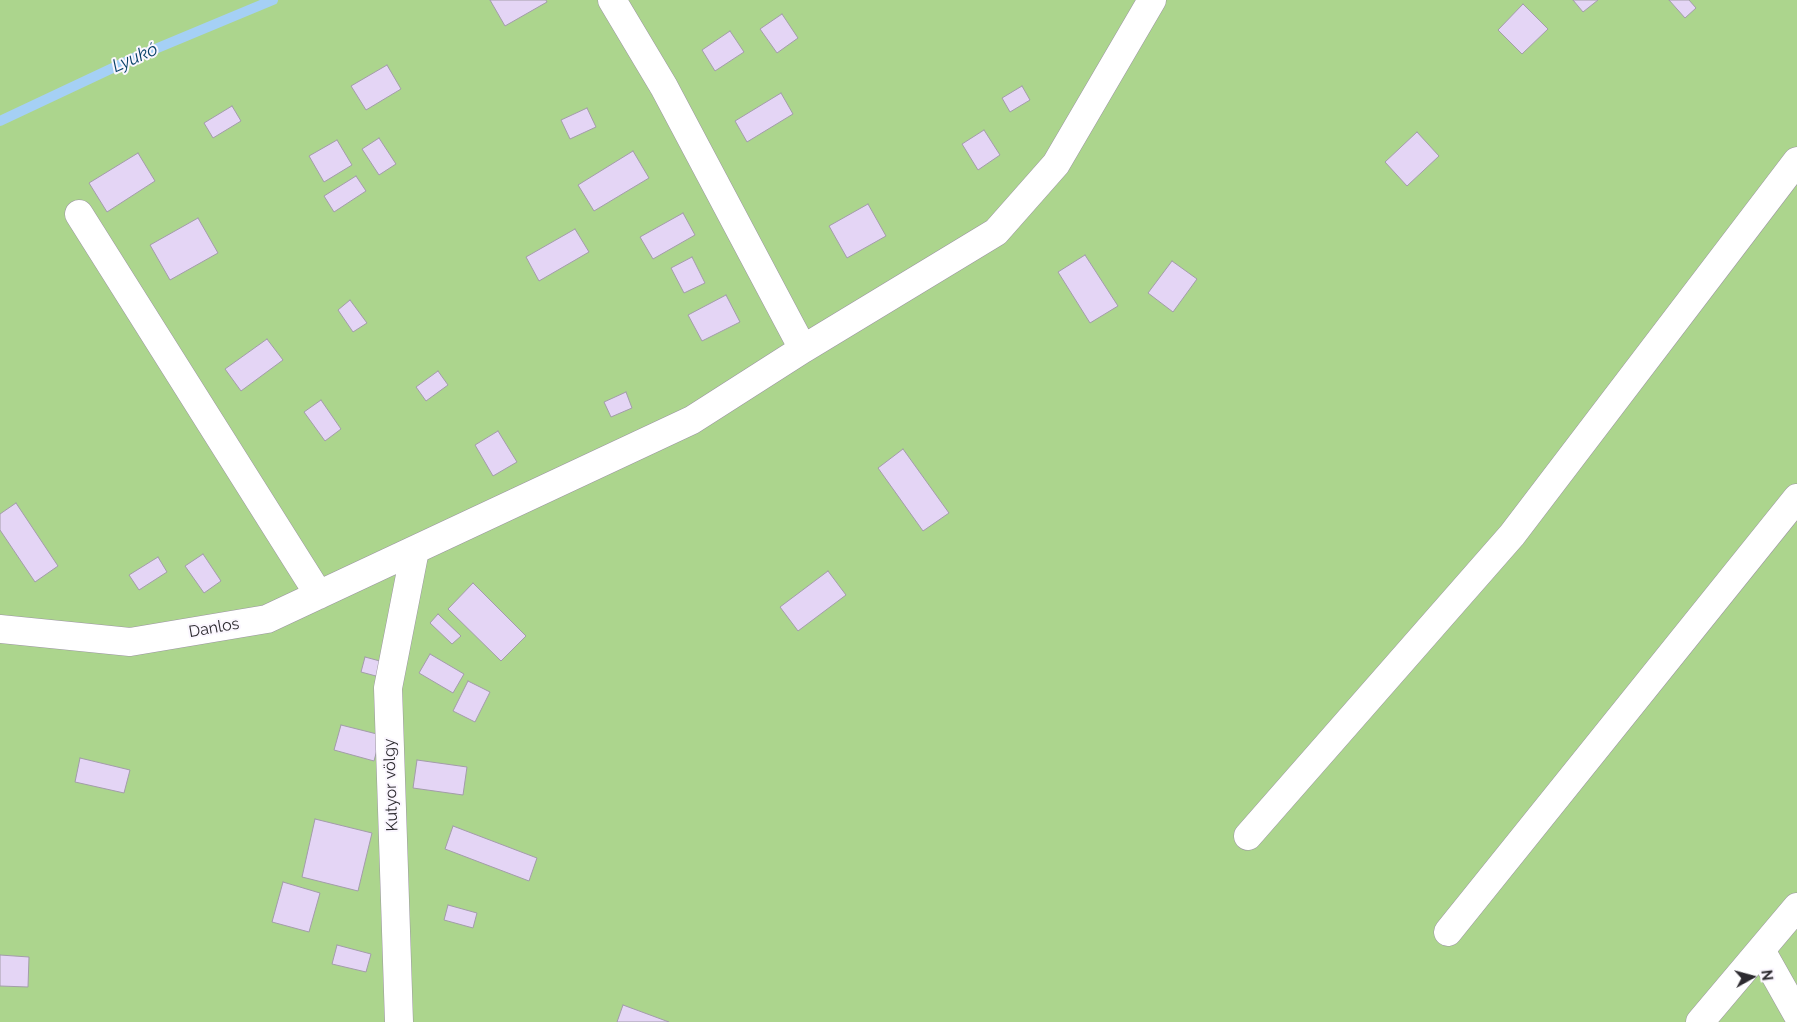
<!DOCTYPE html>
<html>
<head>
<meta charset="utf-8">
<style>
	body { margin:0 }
	#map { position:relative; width:1797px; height:1022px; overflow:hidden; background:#faf6fe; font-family:Raleway,sans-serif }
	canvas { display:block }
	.north { position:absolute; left:1727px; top:952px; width:50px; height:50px; -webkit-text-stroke:4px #faf6fe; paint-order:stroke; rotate:83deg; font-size:14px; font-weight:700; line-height:20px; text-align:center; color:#2c2a2f }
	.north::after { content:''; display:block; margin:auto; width:18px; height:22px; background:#2c2a2f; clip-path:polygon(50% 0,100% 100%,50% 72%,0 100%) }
</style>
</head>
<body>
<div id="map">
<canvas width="1797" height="1022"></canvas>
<div class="north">N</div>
</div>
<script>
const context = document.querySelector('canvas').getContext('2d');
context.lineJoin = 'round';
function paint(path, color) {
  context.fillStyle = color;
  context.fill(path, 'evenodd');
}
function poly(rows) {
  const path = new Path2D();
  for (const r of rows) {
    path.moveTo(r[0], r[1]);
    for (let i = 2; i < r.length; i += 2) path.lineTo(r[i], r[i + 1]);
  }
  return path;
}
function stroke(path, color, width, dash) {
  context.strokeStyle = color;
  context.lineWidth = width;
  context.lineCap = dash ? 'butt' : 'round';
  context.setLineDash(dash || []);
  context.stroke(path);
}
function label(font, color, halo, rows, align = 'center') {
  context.font = font + ' Raleway,sans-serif';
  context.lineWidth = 4;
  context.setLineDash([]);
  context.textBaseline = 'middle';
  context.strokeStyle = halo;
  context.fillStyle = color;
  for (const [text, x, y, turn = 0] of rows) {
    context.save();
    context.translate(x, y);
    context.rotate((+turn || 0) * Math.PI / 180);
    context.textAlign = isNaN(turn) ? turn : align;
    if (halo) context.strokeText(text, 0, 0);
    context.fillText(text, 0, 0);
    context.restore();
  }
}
const green = poly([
	[0,0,1797,0,1797,1022,0,1022]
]);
const stream = poly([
	[0,121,136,57,273,0]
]);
const building = poly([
	[490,0,546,0,547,2,505,26,490,0],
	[1573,0,1598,0,1583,12,1573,0],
	[1669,0,1689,0,1696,8,1685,18,1669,0],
	[1523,4,1548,29,1522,54,1498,30,1523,4],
	[782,14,798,38,777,53,760,29,782,14],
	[730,31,744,52,715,71,702,50,730,31],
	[387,65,401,89,366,110,351,86,387,65],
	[1022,86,1030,100,1010,112,1002,98,1022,86],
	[781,93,793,114,747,142,735,121,781,93],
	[232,106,241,121,213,138,204,123,232,106],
	[587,108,596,127,570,139,561,120,587,108],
	[984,130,1000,155,978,170,962,144,984,130],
	[1417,132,1439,156,1407,186,1385,162,1417,132],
	[379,138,396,164,379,175,362,149,379,138],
	[337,140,352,165,324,182,309,156,337,140],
	[633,151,649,178,594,211,578,185,633,151],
	[138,153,155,181,107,212,89,183,138,153],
	[356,176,366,191,334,212,324,196,356,176],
	[868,204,886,236,847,258,829,226,868,204],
	[683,213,695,235,653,259,640,237,683,213],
	[198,218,218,253,170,280,150,245,198,218],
	[575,229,589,252,539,281,526,257,575,229],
	[1085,255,1118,306,1090,323,1058,272,1085,255],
	[692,257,705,283,684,293,671,268,692,257],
	[1172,261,1197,279,1173,312,1148,293,1172,261],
	[726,295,740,322,702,341,688,315,726,295],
	[350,300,367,323,353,332,338,310,350,300],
	[267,339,283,360,241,391,225,369,267,339],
	[438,371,448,385,426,401,416,387,438,371],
	[626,392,632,408,611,417,604,402,626,392],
	[321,400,341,429,325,441,304,412,321,400],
	[498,431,517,462,493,476,475,445,498,431],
	[903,449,949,513,923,531,878,468,903,449],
	[16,503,58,566,35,582,0,530,0,514,16,503],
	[203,554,221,581,204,593,185,566,203,554],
	[158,557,167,572,139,590,129,575,158,557],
	[828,571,846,595,798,631,780,607,828,571],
	[473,583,526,636,501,661,448,609,473,583],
	[438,614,461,636,452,644,430,623,438,614],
	[430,654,464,674,453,693,419,673,430,654],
	[365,657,391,664,387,679,361,672,365,657],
	[468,681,490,692,475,722,453,711,468,681],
	[341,725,381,735,374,761,334,750,341,725],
	[80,758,130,770,124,793,75,782,80,758],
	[417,760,467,767,463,795,413,788,417,760],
	[315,819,372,833,358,891,302,877,315,819],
	[453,826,537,858,529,881,445,849,453,826],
	[283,882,320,893,309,932,272,922,283,882],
	[448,905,477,913,473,928,444,920,448,905],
	[337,945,371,954,366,972,332,964,337,945],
	[0,955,29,957,28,987,0,986,0,955],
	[623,1005,669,1022,617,1022,623,1005]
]);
const street = poly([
	[612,0,664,87,803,349],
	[79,214,319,595],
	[0,629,130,642,267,619,692,420,803,349,996,232,1056,164,1152,0],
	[1248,836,1512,535,1797,161],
	[1448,932,1797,498],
	[1761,950,1797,1014],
	[399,1022,388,688,415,550],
	[1700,1022,1797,907]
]);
const streetNames = [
	["Danlos",214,628,-10],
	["Kutyor völgy",391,785,-92]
];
const waterNames = [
	["Lyukó",135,58,-24]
];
paint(green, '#acd58d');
stroke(stream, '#a5d0f5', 10);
paint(building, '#e4d5f5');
stroke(building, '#a39da9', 1);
stroke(street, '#9b95a1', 29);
stroke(street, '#fff', 28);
label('16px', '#2c2a2f', '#faf6fe', streetNames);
label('italic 18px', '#09426a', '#faf6fe', waterNames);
</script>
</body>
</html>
